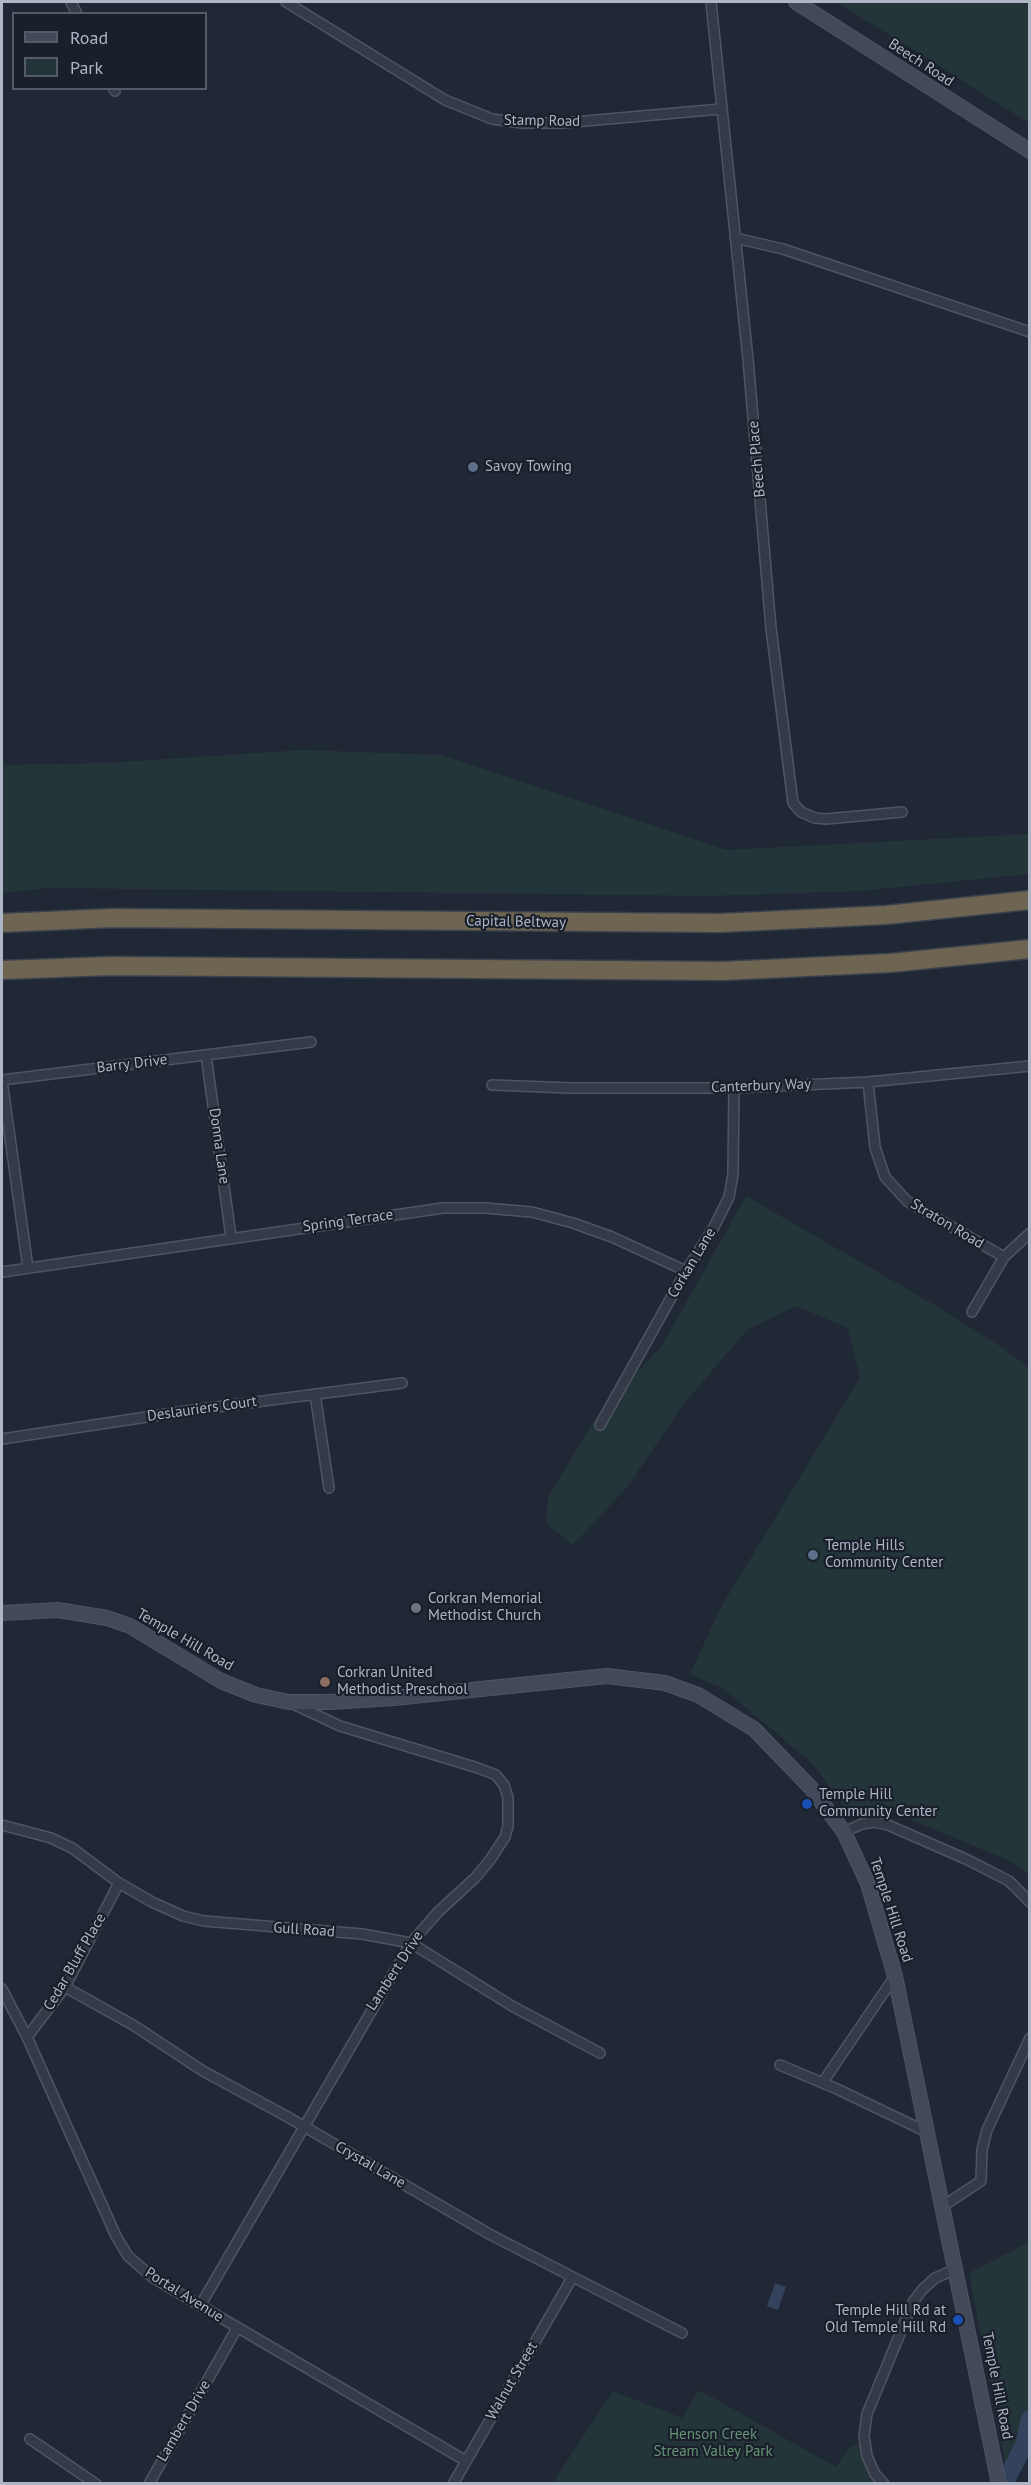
<!DOCTYPE html>
<html>
<head>
<meta charset="utf-8">
<style>
	body { margin:0 }
	#map { position:relative; width:1031px; height:2485px; overflow:hidden; background:#202836; font-family:"PT Sans",sans-serif }
	canvas { display:block }
	.frame { position:absolute; inset:0; border:3px solid #aeb5c4; pointer-events:none }
	.legend { position:absolute; left:12px; top:12px; width:195px; height:78px; box-sizing:border-box; background:#191f2b; border:2px solid #555b68; margin:0; padding:8px 10px; list-style:none; font-size:18px; color:#aeb5c4 }
	.legend li { display:flex; align-items:center; gap:12px; height:30px }
	.legend b { width:30px; border:2px solid #555b68 }
</style>
</head>
<body>
<div id="map">
<canvas width="1031" height="2485"></canvas>
<div class="frame"></div>
<ul class="legend">
<li><b style="height:8px;background:#42495a"></b>Road</li>
<li><b style="height:16px;background:#233538"></b>Park</li>
</ul>
</div>
<script>
const context = document.querySelector('canvas').getContext('2d');
context.lineJoin = 'round';
function paint(path, color) {
  context.fillStyle = color;
  context.fill(path, 'evenodd');
}
function poly(rows) {
  const path = new Path2D();
  for (const r of rows) {
    path.moveTo(r[0], r[1]);
    for (let i = 2; i < r.length; i += 2) path.lineTo(r[i], r[i + 1]);
  }
  return path;
}
function stroke(path, color, width, dash) {
  context.strokeStyle = color;
  context.lineWidth = width;
  context.lineCap = dash ? 'butt' : 'round';
  context.setLineDash(dash || []);
  context.stroke(path);
}
function label(font, color, halo, rows, align = 'center') {
  context.font = font + ' "PT Sans",sans-serif';
  context.lineWidth = 4.5;
  context.setLineDash([]);
  context.textBaseline = 'middle';
  context.strokeStyle = halo;
  context.fillStyle = color;
  for (const [text, x, y, turn = 0] of rows) {
    context.save();
    context.translate(x, y);
    context.rotate((+turn || 0) * Math.PI / 180);
    context.textAlign = isNaN(turn) ? turn : align;
    if (halo) context.strokeText(text, 0, 0);
    context.fillText(text, 0, 0);
    context.restore();
  }
}
const green = poly([
	[836,2,1029,2,1029,123,912,49],
	[303,750,441,755,726,850,1029,834,1029,874,860,891,711,896,49,888,2,893,2,765,106,763],
	[746,1196,933,1304,997,1344,1029,1368,1029,1875,1010,1861,893,1812,848,1812,813,1764,724,1689,690,1674,721,1607,860,1378,848,1328,796,1306,747,1330,683,1405,628,1486,573,1545,546,1523,548,1498,594,1421,663,1344],
	[1029,2242,1029,2456,1014,2483,1009,2483,969,2273],
	[699,2390,836,2467,852,2445,862,2445,880,2484,552,2484,613,2391,682,2418]
]);
const water = poly([
	[775,2283,786,2287,778,2310,767,2306]
]);
const river = poly([
	[1004,2484,1024,2445,1030,2419]
]);
const street = poly([
	[71,2,77,14],
	[286,2,445,100,492,119,522,123,563,123,721,109],
	[711,2,748,359,771,628,793,803,801,812,815,818,826,819,902,812],
	[113,88,115,91],
	[735,238,783,249,1030,332],
	[206,1055,231,1237],
	[2,1080,311,1042],
	[2,1080,28,1268],
	[868,1082,875,1147,885,1177,907,1201,1004,1257],
	[492,1085,570,1088,734,1088,868,1082,1030,1066],
	[2,1272,443,1208,485,1208,532,1212,573,1223,612,1237,686,1271],
	[972,1312,1004,1257,1030,1233],
	[315,1394,329,1488],
	[600,1425,686,1271,714,1227,729,1197,733,1174,734,1088],
	[2,1439,186,1411,402,1383],
	[2,1825,51,1838,72,1848,119,1883,152,1902,183,1916,204,1921,362,1934,411,1943,512,2006,600,2053],
	[844,1832,862,1824,874,1822,888,1825,968,1860,1009,1881,1030,1902],
	[65,1987,133,2025,203,2071,286,2116,491,2235,682,2333],
	[2,1989,27,2037,116,2236,128,2256,152,2277,177,2292,466,2461],
	[27,2037,65,1987,119,1883],
	[780,2065,837,2089,929,2133],
	[823,2082,895,1976],
	[943,2206,981,2181,982,2150,987,2130,1030,2038],
	[200,2306,411,1943,438,1912,475,1878,490,1860,505,1837,508,1826,508,1798,504,1785,496,1775,478,1768,340,1726,291,1703],
	[30,2439,96,2484],
	[149,2484,237,2328],
	[453,2484,572,2278],
	[884,2484,875,2474,867,2456,864,2436,867,2414,913,2302,922,2290,935,2278,956,2269]
]);
const secondary = poly([
	[796,2,1030,151],
	[2,1613,58,1610,107,1618,130,1626,221,1681,256,1695,289,1702,330,1702,394,1698,607,1676,665,1683,698,1695,754,1729,811,1788,844,1832,868,1884,895,1976,999,2484]
]);
const highway = poly([
	[2,923,112,918,720,923,886,915,1030,900],
	[2,970,111,966,723,971,890,963,1030,949]
]);
const markers = [
	[473,467,6,"#5c6f8a"],
	[813,1555,6,"#5c6f8a"],
	[416,1608,6,"#6b7280"],
	[325,1682,6,"#8d6e63"],
	[807,1804,6,"#1a4fb4"],
	[958,2320,6,"#1a4fb4"]
];
const streetNames = [
	["Beech Road",921,63,33],
	["Stamp Road",542,121,1],
	["Beech Place",757,459,-95],
	["Capital Beltway",516,922,1],
	["Barry Drive",132,1064,-7],
	["Canterbury Way",761,1086,-2],
	["Donna Lane",219,1146,82],
	["Spring Terrace",348,1221,-8],
	["Straton Road",947,1224,31],
	["Corkan Lane",692,1263,-59],
	["Deslauriers Court",202,1409,-8],
	["Temple Hill Road",185,1640,30],
	["Temple Hill Road",891,1910,72],
	["Gull Road",304,1930,4],
	["Cedar Bluff Place",75,1962,-60],
	["Lambert Drive",395,1971,-57],
	["Crystal Lane",370,2165,30],
	["Portal Avenue",184,2295,32],
	["Walnut Street",512,2381,-60],
	["Temple Hill Road",997,2386,79],
	["Lambert Drive",184,2421,-60]
];
const poiNames = [
	["Savoy Towing",485,467],
	["Temple Hills",825,1546],
	["Community Center",825,1563],
	["Corkran Memorial",428,1599],
	["Methodist Church",428,1616],
	["Corkran United",337,1673],
	["Methodist Preschool",337,1690],
	["Temple Hill",819,1795],
	["Community Center",819,1812],
	["Temple Hill Rd at",946,2311,"right"],
	["Old Temple Hill Rd",946,2328,"right"]
];
const parkNames = [
	["Henson Creek",713,2435],
	["Stream Valley Park",713,2452]
];
paint(green, '#233538');
paint(water, '#34425e');
stroke(river, '#34425e', 18);
stroke(street, '#4e5562', 12);
stroke(secondary, '#4e5562', 16);
stroke(highway, '#3b424e', 21);
stroke(street, '#343a47', 9);
stroke(secondary, '#42495a', 14);
stroke(highway, '#6d6451', 18);
for (const [x, y, r, color] of markers) {
  const dot = new Path2D();
  dot.arc(x, y, r, 0, 2 * Math.PI);
  context.fillStyle = color;
  context.fill(dot);
  stroke(dot, '#191f2b', 2);
}
label('15px', '#aeb5c4', '#191f2b', streetNames);
label('15px', '#aeb5c4', '#191f2b', poiNames, 'left');
label('15px', '#669374', '#191f2b', parkNames);
</script>
</body>
</html>
